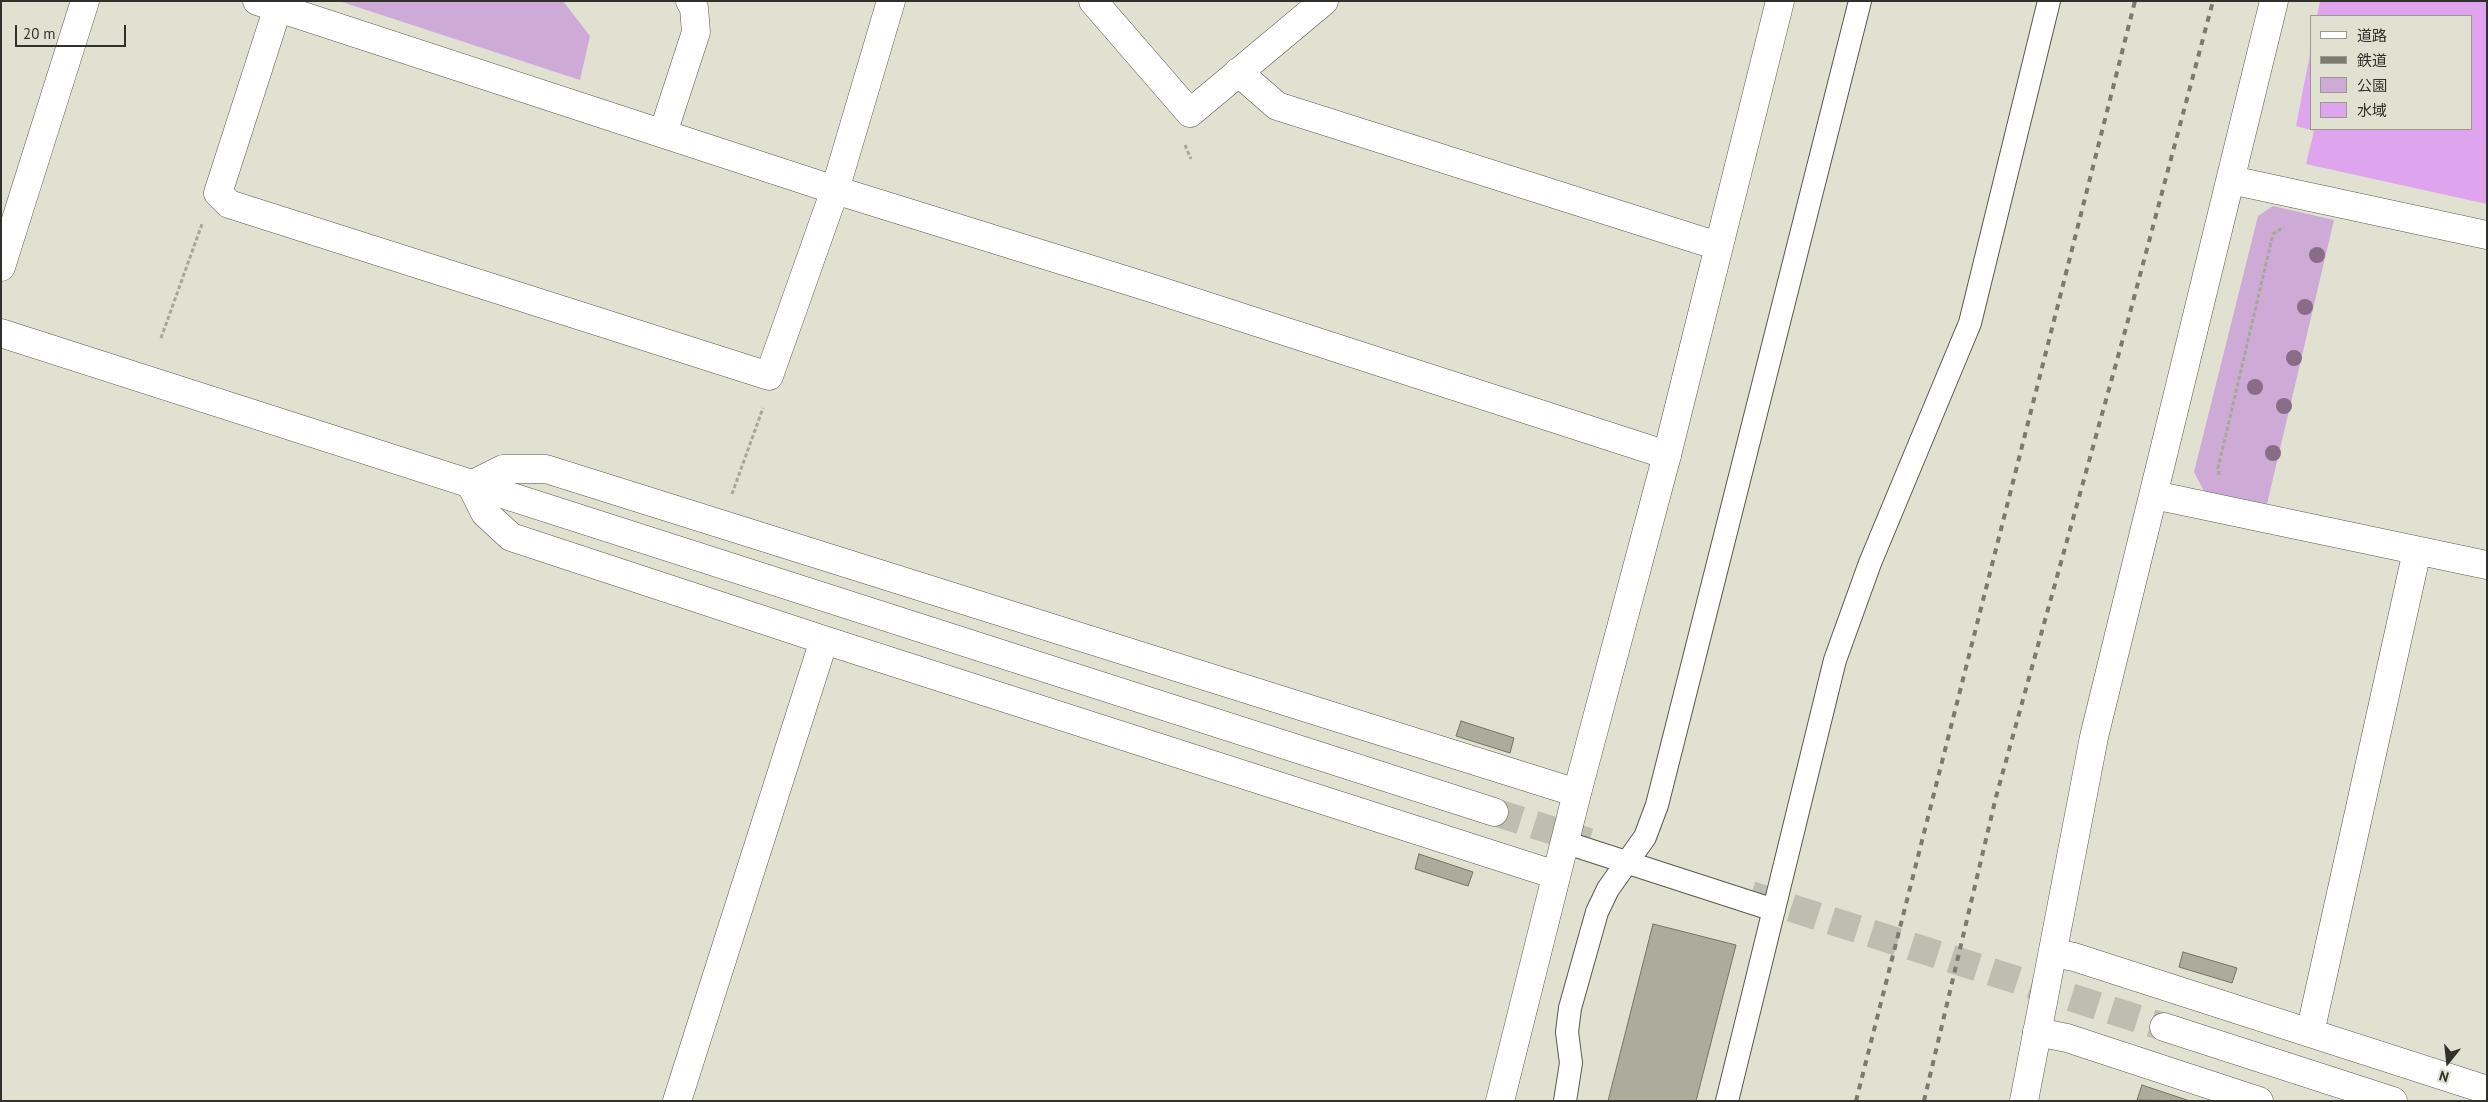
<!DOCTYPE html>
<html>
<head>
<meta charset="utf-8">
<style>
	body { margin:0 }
	#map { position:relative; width:2488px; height:1102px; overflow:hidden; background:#e0e1d0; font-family:"PT Sans","Noto Sans JP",sans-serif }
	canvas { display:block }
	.frame { position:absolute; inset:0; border:2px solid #31312b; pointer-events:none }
	.legend { position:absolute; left:2310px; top:15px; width:162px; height:115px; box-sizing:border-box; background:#e0e1d0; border:1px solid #9a9b8e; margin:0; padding:6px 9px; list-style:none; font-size:15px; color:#31312b }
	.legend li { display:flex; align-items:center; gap:10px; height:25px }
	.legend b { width:25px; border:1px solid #9a9b8e }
	.north { position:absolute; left:2423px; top:1037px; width:50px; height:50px; -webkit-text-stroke:4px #e0e1d0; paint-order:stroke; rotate:196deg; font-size:14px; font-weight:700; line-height:20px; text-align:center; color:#31312b }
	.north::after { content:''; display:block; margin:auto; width:18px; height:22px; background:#31312b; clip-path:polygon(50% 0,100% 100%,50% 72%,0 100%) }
	.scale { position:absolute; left:15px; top:25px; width:111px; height:22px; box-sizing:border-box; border:2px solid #31312b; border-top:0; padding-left:6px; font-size:15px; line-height:18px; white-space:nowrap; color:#31312b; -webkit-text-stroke:4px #e0e1d0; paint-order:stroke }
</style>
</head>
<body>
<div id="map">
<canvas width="2488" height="1102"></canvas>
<div class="frame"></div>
<ul class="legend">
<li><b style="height:6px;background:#fff"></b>道路</li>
<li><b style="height:6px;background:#7a7a70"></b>鉄道</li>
<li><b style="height:14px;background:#ceaad7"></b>公園</li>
<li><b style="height:14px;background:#dea5ee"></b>水域</li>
</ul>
<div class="north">N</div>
<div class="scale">20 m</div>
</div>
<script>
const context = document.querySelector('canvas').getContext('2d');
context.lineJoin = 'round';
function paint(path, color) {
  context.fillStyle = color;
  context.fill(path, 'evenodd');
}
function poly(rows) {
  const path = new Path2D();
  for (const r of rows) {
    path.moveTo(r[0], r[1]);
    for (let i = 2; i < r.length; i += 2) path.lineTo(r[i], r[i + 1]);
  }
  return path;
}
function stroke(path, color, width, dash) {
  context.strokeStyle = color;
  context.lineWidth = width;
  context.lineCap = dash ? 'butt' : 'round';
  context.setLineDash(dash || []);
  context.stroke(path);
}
const green = poly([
	[339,1,563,1,590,36,580,80],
	[2273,206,2334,220,2267,504,2204,491,2194,472,2258,216]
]);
const water = poly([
	[2320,1,2487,1,2487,204,2306,164,2314,131,2296,126,2312,44,2312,129,2472,129,2472,16,2317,16]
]);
const building = poly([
	[1461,721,1514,738,1510,753,1456,736,1461,721],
	[1419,854,1473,872,1468,886,1415,869,1419,854],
	[1653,924,1736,945,1696,1101,1608,1101,1653,924],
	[2183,952,2237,968,2232,983,2179,967,2183,952],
	[2142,1085,2190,1101,2137,1100,2142,1085]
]);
const tertiaryTunnel = poly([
	[1494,812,1589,842],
	[1751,895,2164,1027]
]);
const path = poly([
	[1185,145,1191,159],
	[161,338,202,224],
	[2219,475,2218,468,2273,234,2284,227],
	[732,494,763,408]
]);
const service = poly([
	[1564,842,1774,910],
	[1565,1101,1571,1063,1567,1032,1570,1008,1597,912,1608,889,1645,837,1657,805,1860,1],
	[1727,1101,1835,660,1870,563,1970,323,2049,1]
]);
const minor = poly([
	[280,1,218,193,229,204,769,376,835,190,891,1],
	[1093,1,1190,113,1324,1],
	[1238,72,1277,106,1718,246],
	[663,133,696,32,694,8,690,1],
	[2231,180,2487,235],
	[2154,495,2487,565],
	[1556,875,824,640,511,537,485,513,471,485,503,469,546,469,1577,793],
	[2054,953,2074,957,2487,1090],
	[2037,1032,2067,1038,2259,1101],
	[2310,1033,2417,551],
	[677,1101,824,640],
	[1500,1101,1577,793,1667,455,1780,1]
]);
const tertiary = poly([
	[257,1,835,190,1151,288,1667,455],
	[1,267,85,1],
	[1,333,1494,812],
	[2164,1027,2393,1101],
	[2024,1101,2094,737,2274,1]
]);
const rail = poly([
	[1856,1101,2135,1],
	[1924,1101,1996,797,2127,324,2213,1]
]);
const trees = [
	[2317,255],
	[2305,307],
	[2294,358],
	[2255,387],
	[2284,406],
	[2273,453]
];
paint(green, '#ceaad7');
paint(water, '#dea5ee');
paint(building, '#abac9b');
stroke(building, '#737465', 1);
stroke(tertiaryTunnel, '#bdbeaf', 28, [28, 14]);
stroke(service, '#59594b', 24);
stroke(minor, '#59594b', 29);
stroke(tertiary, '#59594b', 29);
stroke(path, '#a6a799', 3, [4, 2.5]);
stroke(service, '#fff', 22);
stroke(minor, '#fff', 28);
stroke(tertiary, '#fff', 28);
stroke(rail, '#7a7a70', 4, [6, 6]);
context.fillStyle = '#896c88';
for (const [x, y] of trees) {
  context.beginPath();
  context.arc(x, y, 8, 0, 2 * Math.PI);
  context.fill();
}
</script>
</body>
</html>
